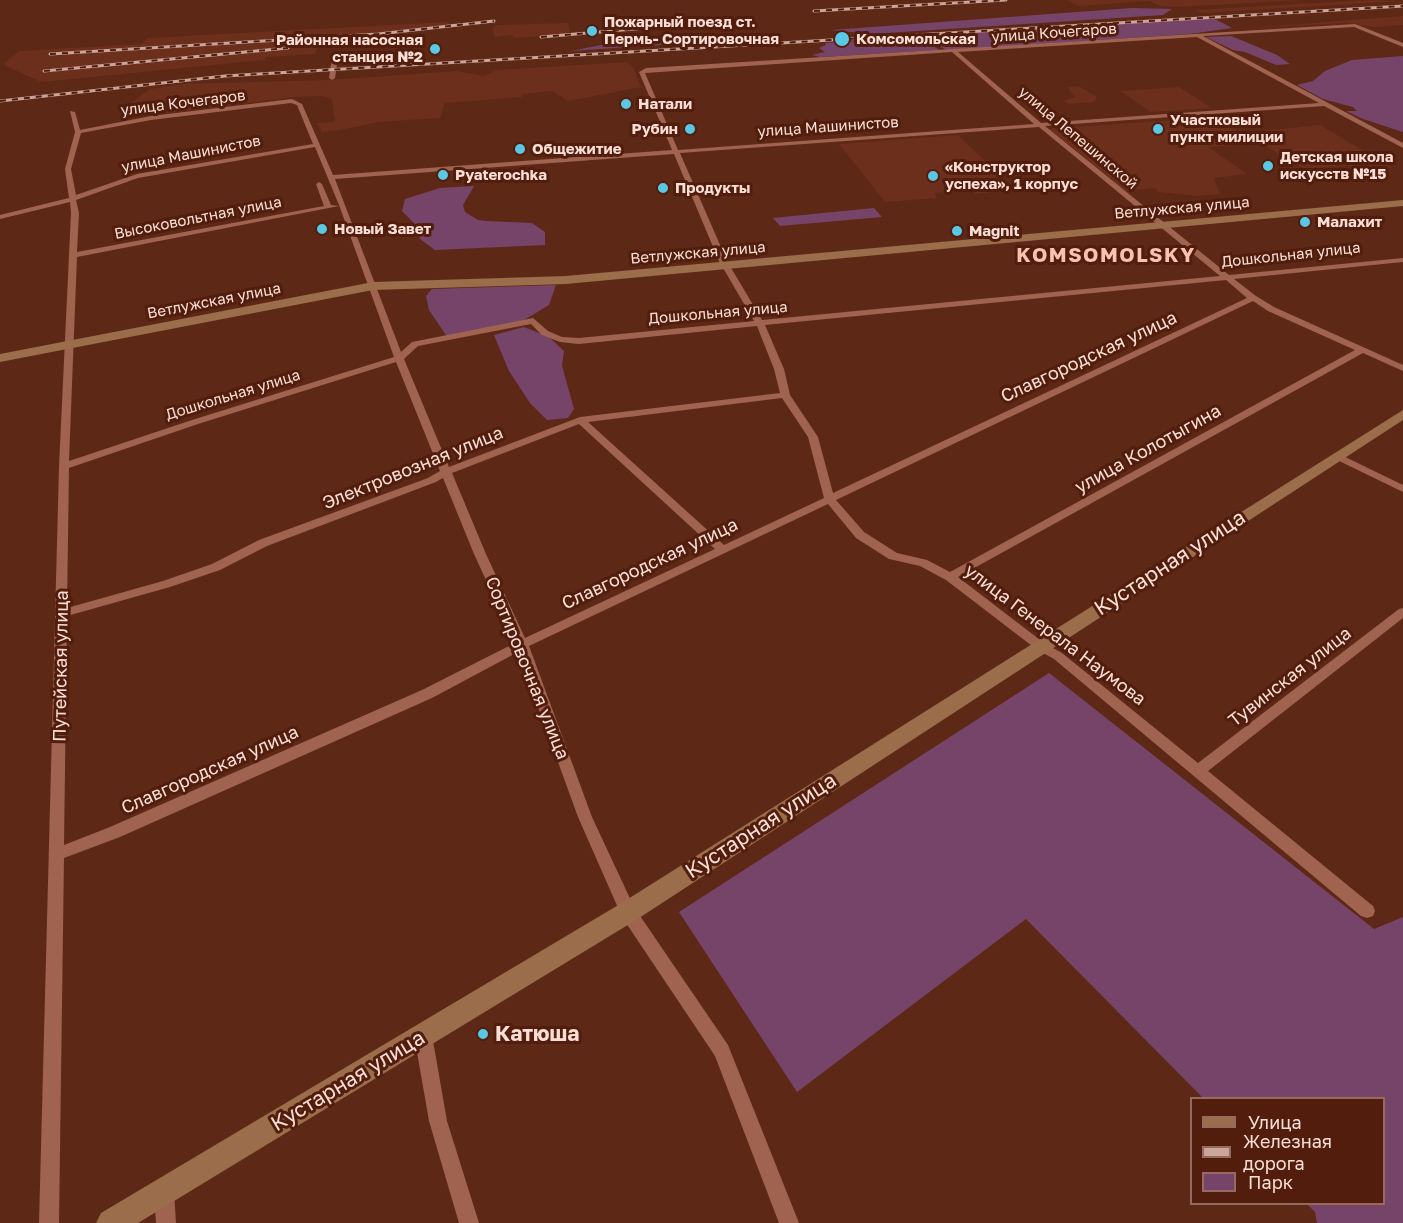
<!DOCTYPE html>
<html>
<head>
<meta charset="utf-8">
<style>
	body { margin:0 }
	#map { position:relative; width:1403px; height:1223px; overflow:hidden; background:#5e2817; font-family:"Golos Text",sans-serif }
	canvas { display:block }
	.legend { position:absolute; left:1190px; top:1097px; width:195px; height:108px; box-sizing:border-box; background:#521d0c; border:2px solid #966b5d; margin:0; padding:8px 10px; list-style:none; font-size:18px; color:#fbdfd6 }
	.legend li { display:flex; align-items:center; gap:12px; height:30px }
	.legend b { width:30px; border:2px solid #966b5d }
</style>
</head>
<body>
<div id="map">
<canvas width="1403" height="1223"></canvas>
<ul class="legend">
<li><b style="height:8px;background:#9b6d4a"></b>Улица</li>
<li><b style="height:8px;background:#caa59a"></b>Железная дорога</li>
<li><b style="height:16px;background:#774469"></b>Парк</li>
</ul>
</div>
<script>
const context = document.querySelector('canvas').getContext('2d');
context.lineJoin = 'round';
function paint(path, color) {
  context.fillStyle = color;
  context.fill(path, 'evenodd');
}
function poly(rows) {
  const path = new Path2D();
  for (const r of rows) {
    path.moveTo(r[0], r[1]);
    for (let i = 2; i < r.length; i += 2) path.lineTo(r[i], r[i + 1]);
  }
  return path;
}
function stroke(path, color, width, dash) {
  context.strokeStyle = color;
  context.lineWidth = width;
  context.lineCap = dash ? 'butt' : 'round';
  context.setLineDash(dash || []);
  context.stroke(path);
}
function label(font, color, halo, rows, align = 'center') {
  context.font = font + ' "Golos Text",sans-serif';
  context.lineWidth = 6;
  context.setLineDash([]);
  context.textBaseline = 'middle';
  context.strokeStyle = halo;
  context.fillStyle = color;
  for (const [text, x, y, turn = 0] of rows) {
    context.save();
    context.translate(x, y);
    context.rotate((+turn || 0) * Math.PI / 180);
    context.textAlign = isNaN(turn) ? turn : align;
    if (halo) context.strokeText(text, 0, 0);
    context.fillText(text, 0, 0);
    context.restore();
  }
}
const built = poly([
	[1067,0,1301,0,1176,7,1160,6,1149,1,1079,6],
	[1368,0,1403,1,1202,13,1196,10],
	[1403,16,1403,25,1375,27,1347,23,1237,29],
	[448,22,450,25,347,35,346,40,340,43,319,44,315,54,266,57,265,60,41,82,6,66,4,63,19,51,142,44,147,38],
	[568,23,570,34,514,38,512,35,495,37,492,28,497,25],
	[627,62,632,66,641,87,568,101,552,91,521,94,522,97,445,103,440,118,378,122,341,130,322,132,317,123,335,122,332,99,321,96,294,97,170,113,122,113,121,110,150,89,183,84,328,80,457,71,484,76,497,70],
	[1078,86,1096,96,1096,99,1093,102,1068,104,1064,101,1075,97,1067,87],
	[1179,87,1212,108,1151,112,1120,91],
	[1214,117,1257,143,1208,147,1247,174,1214,178,1220,194,1195,196,1159,192,1155,188,1126,191,1049,129],
	[1320,125,1392,168,1358,171,1348,166,1304,169,1244,133],
	[958,135,1015,190,976,194,972,190,934,193,937,198,885,202,839,144]
]);
const green = poly([
	[1132,8,1172,9,1163,15,871,34,831,30],
	[1213,18,1232,28,1189,34,946,50,927,38,917,37],
	[1231,36,1277,55,1290,64,1276,65,1245,52,1233,50,1206,37],
	[677,37,702,38,705,41,698,44,682,41,674,44,571,51,631,39],
	[911,38,925,40,939,50,820,57,812,55,825,52,819,48,826,45,825,43],
	[1403,56,1403,132,1363,119,1346,111,1357,111,1353,107,1323,99,1297,85,1313,81,1325,71,1352,60],
	[474,186,463,205,465,212,478,220,486,221,532,223,545,232,545,245,435,250,420,239,415,224,402,211,405,199,440,188],
	[874,208,882,217,780,226,773,218],
	[556,285,549,305,519,323,448,338,429,310,426,296,432,289],
	[524,327,549,337,564,351,562,366,574,409,568,418,547,420,530,403,509,371,494,335],
	[1049,673,1374,929,1403,917,1403,1223,1317,1223,1315,1212,1307,1204,1384,1204,1384,1098,1203,1098,1026,919,797,1092,679,912]
]);
const street = poly([
	[1355,24,1403,43,1403,47,1354,27,1203,36,1403,143,1403,148,1324,106,1045,126,1229,275,1403,258,1403,262,1234,279,1256,296,1274,307,1403,365,1403,371,1363,353,958,577,1044,643,1062,653,1198,763,1399,609,1403,608,1403,618,1208,771,1373,906,1375,911,1373,916,1367,918,1361,916,1054,659,1036,649,946,580,920,566,889,559,856,538,828,504,529,646,592,817,634,907,728,1045,799,1223,779,1223,715,1056,622,917,578,817,518,652,432,698,120,837,64,858,59,1223,39,1223,59,466,71,213,70,202,0,219,0,215,69,198,65,169,75,132,70,111,75,112,80,130,151,116,292,99,302,104,333,175,672,150,639,72,646,68,1355,24],
	[1197,37,1319,103,1041,123,958,52,1197,37],
	[952,52,1034,124,678,150,645,73,952,52],
	[291,103,297,105,313,144,137,174,76,195,71,169,81,133,151,120,291,103],
	[1039,127,1220,276,762,320,727,261,680,153,1039,127],
	[315,147,339,205,394,357,192,420,69,461,77,257,339,206,331,205,322,184,319,182,316,184,324,206,77,252,79,213,76,200,138,178,315,147],
	[674,154,719,261,754,321,579,338,562,337,548,331,533,318,412,342,401,352,335,179,674,154],
	[1226,280,1247,298,833,493,818,437,790,395,784,369,765,325,1226,280],
	[1253,301,1268,311,1355,350,950,572,927,560,897,553,864,532,836,500,1253,301],
	[531,324,542,335,560,342,579,344,757,326,774,369,780,393,580,417,449,467,404,359,418,346,531,324],
	[396,362,440,471,428,478,259,540,212,564,163,581,67,608,69,468,198,424,396,362],
	[782,398,808,437,824,498,724,545,588,422,782,398],
	[579,424,715,549,525,638,486,554,452,473,579,424],
	[443,478,474,554,515,643,422,690,110,827,64,845,67,616,170,587,220,570,267,546,436,482,443,478],
	[335,55,338,57,335,78,332,80,329,78,332,57,335,55],
	[1337,453,1403,485,1403,492,1333,458,1333,454,1337,453],
	[423,1026,429,1029,432,1035,447,1121,479,1223,459,1223,429,1121,414,1035,417,1029,423,1026],
	[164,1182,171,1185,174,1192,176,1223,156,1223,154,1192,157,1185,164,1182]
]);
const secondary = poly([
	[1403,200,1403,206,566,284,373,290,0,362,0,354,373,282,566,276,1403,200],
	[1403,410,1403,420,636,920,138,1223,96,1223,101,1213,620,904,1403,410]
]);
const rail = poly([
	[814,11,1006,0],
	[541,37,657,27,713,19],
	[50,54,378,34,494,21],
	[44,71,288,48],
	[0,101,225,76,1403,6]
]);
const markers = [
	[592,31,6,"#5ac8e5"],
	[842,39,8,"#5ac8e5"],
	[435,49,6,"#5ac8e5"],
	[626,104,6,"#5ac8e5"],
	[690,129,6,"#5ac8e5"],
	[1158,129,6,"#5ac8e5"],
	[520,149,6,"#5ac8e5"],
	[1268,166,6,"#5ac8e5"],
	[443,175,6,"#5ac8e5"],
	[933,176,6,"#5ac8e5"],
	[663,188,6,"#5ac8e5"],
	[1305,222,6,"#5ac8e5"],
	[322,229,6,"#5ac8e5"],
	[957,231,6,"#5ac8e5"],
	[483,1034,6,"#5ac8e5"]
];
const farPoinames = [
	["Пожарный поезд ст.",604,22],
	["Пермь- Сортировочная",604,39],
	["Комсомольская",856,39],
	["Районная насосная",423,40,"right"],
	["станция №2",423,57,"right"],
	["Натали",638,104],
	["Участковый",1170,120],
	["пункт милиции",1170,137],
	["Рубин",678,129,"right"],
	["Общежитие",532,149],
	["Детская школа",1280,157],
	["искусств №15",1280,174],
	["«Конструктор",945,167],
	["успеха», 1 корпус",945,184],
	["Pyaterochka",455,175],
	["Продукты",675,188],
	["Малахит",1317,222],
	["Новый Завет",334,229],
	["Magnit",969,231]
];
const farStreetnames = [
	["улица Кочегаров",1054,33,-4],
	["улица Кочегаров",183,103,-7],
	["улица Машинистов",828,127,-4],
	["улица Лепешинской",1078,138,40],
	["улица Машинистов",191,154,-11],
	["Ветлужская улица",1182,208,-5],
	["Высоковольтная улица",198,218,-11],
	["Ветлужская улица",698,253,-5],
	["Дошкольная улица",1291,255,-6],
	["Ветлужская улица",214,301,-11],
	["Дошкольная улица",718,313,-5],
	["Дошкольная улица",233,395,-17]
];
const streetNames = [
	["Славгородская улица",1089,357,-25],
	["улица Колотыгина",1148,449,-29],
	["Электровозная улица",413,468,-22],
	["Славгородская улица",650,564,-25],
	["улица Генерала Наумова",1055,635,37],
	["Путейская улица",61,666,-89],
	["Сортировочная улица",527,668,68],
	["Тувинская улица",1290,677,-38],
	["Славгородская улица",210,770,-24]
];
const farDistrictnames = [
	["KOMSOMOLSKY",1106,256]
];
const nearStreetnames = [
	["Кустарная улица",1170,563,-33],
	["Кустарная улица",761,826,-33],
	["Кустарная улица",348,1081,-31]
];
const nearPoinames = [
	["Катюша",495,1034]
];
paint(built, '#6c2f1b');
paint(green, '#774469');
paint(street, '#9f6350');
paint(secondary, '#9b6d4a');
stroke(rail, '#caa59a', 3);
stroke(rail, '#521d0c', 2, [6]);
for (const [x, y, r, color] of markers) {
  const dot = new Path2D();
  dot.arc(x, y, r, 0, 2 * Math.PI);
  context.fillStyle = color;
  context.fill(dot);
  stroke(dot, '#521d0c', 2);
}
label('bold 15px', '#fbdfd6', '#521d0c', farPoinames, 'left');
label('15px', '#fbdfd6', '#521d0c', farStreetnames);
label('18px', '#fbdfd6', '#521d0c', streetNames);
context.letterSpacing = '1.5px';
label('bold 20px', '#f8c2b1', '#521d0c', farDistrictnames);
context.letterSpacing = '0px';
label('21px', '#fbdfd6', '#521d0c', nearStreetnames);
label('bold 21px', '#fbdfd6', '#521d0c', nearPoinames, 'left');
</script>
</body>
</html>
